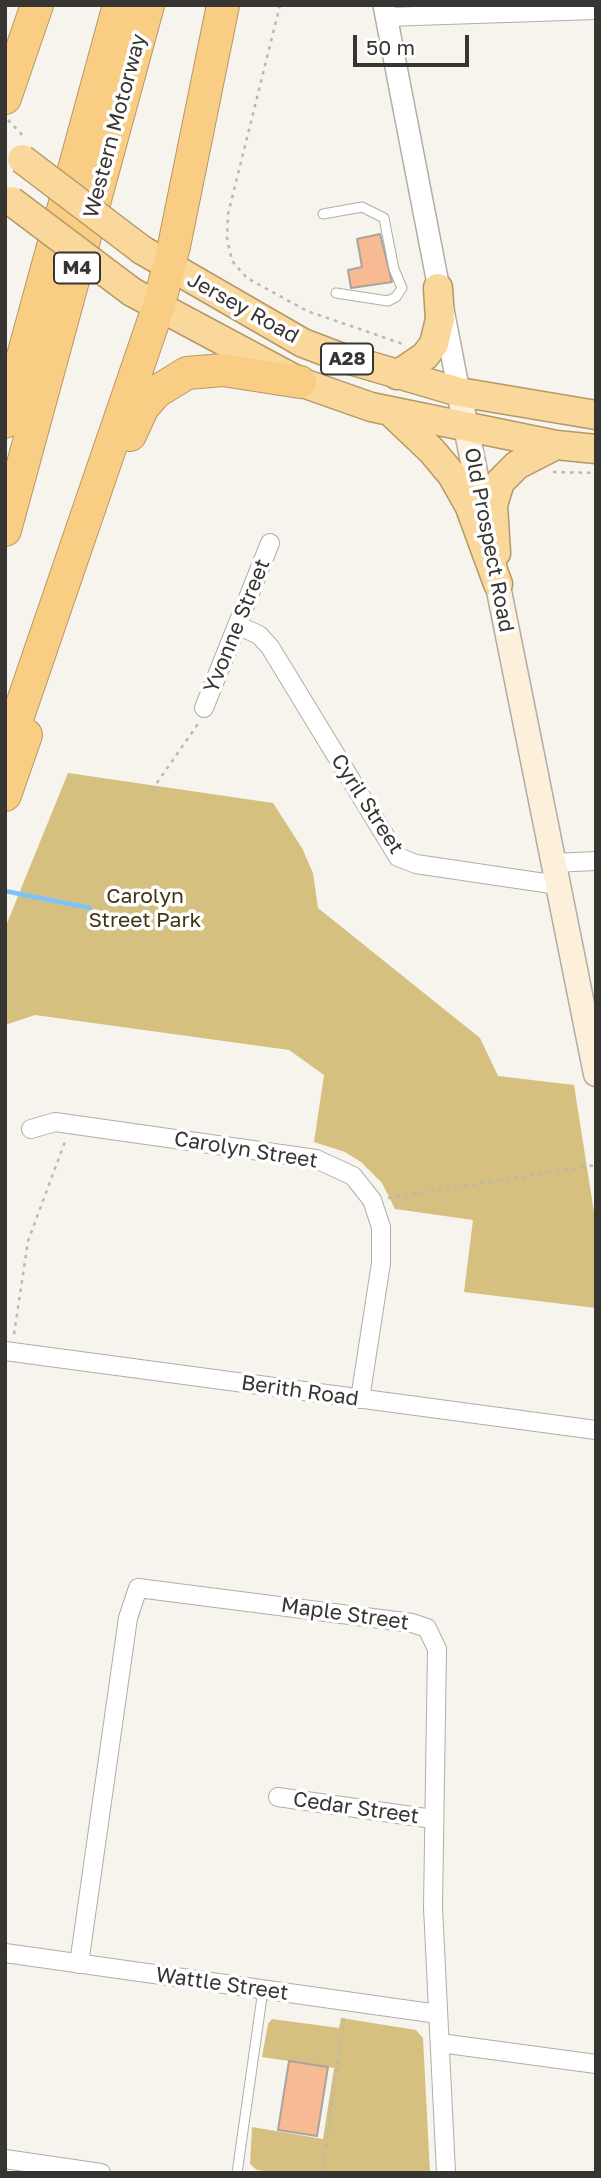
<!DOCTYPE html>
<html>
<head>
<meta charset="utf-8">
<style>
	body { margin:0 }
	#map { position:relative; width:601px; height:2178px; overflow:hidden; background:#f6f4ec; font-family:"Golos Text",sans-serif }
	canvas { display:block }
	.frame { position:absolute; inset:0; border:7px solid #363532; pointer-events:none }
	.scale { position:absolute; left:353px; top:35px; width:116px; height:32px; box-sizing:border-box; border:4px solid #363532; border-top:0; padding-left:9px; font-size:21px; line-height:24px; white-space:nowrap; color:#363532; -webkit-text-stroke:5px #fff; paint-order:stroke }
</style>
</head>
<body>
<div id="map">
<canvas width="601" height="2178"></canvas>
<div class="frame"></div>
<div class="scale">50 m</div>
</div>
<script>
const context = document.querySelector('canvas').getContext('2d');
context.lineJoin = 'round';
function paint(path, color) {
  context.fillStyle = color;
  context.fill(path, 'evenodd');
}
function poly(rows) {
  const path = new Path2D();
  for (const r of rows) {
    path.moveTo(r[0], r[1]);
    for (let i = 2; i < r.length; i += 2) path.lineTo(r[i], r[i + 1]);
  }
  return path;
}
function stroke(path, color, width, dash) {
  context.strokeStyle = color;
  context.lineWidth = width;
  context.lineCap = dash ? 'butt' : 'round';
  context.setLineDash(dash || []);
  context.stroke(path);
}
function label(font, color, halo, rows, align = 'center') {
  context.font = font + ' "Golos Text",sans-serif';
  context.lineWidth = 7;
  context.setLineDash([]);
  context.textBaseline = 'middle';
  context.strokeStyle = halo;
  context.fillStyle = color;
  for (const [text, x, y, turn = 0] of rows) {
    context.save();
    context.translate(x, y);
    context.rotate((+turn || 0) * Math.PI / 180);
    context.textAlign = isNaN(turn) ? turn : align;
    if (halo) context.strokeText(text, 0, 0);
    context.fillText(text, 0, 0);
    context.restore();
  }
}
const green = poly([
	[68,773,273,803,302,848,313,873,318,908,480,1038,498,1076,574,1085,596,1225,596,1308,464,1292,473,1220,395,1209,382,1183,361,1162,345,1152,314,1142,324,1075,289,1050,35,1015,5,1025,5,928],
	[341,2018,416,2030,423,2038,430,2173,279,2173,257,2170,250,2164,252,2127,323,2139,334,2068,262,2057,268,2024,272,2019,339,2028]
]);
const stream = poly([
	[5,891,90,908]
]);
const building = poly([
	[380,234,392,282,351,288,348,270,362,267,357,239,380,234],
	[289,2061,328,2067,317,2136,278,2130,289,2061]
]);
const path = poly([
	[280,5,228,214,227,238,232,261,247,278,307,311,403,344],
	[8,120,25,138],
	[553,472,596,473],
	[152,790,198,724],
	[388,1198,596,1165],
	[14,1334,28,1241,66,1139],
	[322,2173,344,2017]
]);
const service = poly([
	[323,214,362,207,384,218,394,269,402,288,396,297,388,301,336,293],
	[237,2173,263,1990]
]);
const minor = poly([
	[386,17,596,10],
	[237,625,259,635,270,647,398,857,416,864,558,885],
	[204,708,270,543],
	[553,863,596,861],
	[31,1129,55,1122,316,1159,353,1176,372,1200,381,1227,381,1263,360,1399],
	[5,1351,596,1430],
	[278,1797,433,1819],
	[5,1953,438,2014],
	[79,1964,128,1618,138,1588,412,1623,427,1628,437,1649,433,1907,446,2173],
	[440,2043,596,2064],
	[5,2159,101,2173]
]);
const tertiary = poly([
	[384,5,459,392]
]);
const secondary = poly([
	[459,392,486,527],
	[494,566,596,1074]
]);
const trunk = poly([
	[142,250,303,343,340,357,459,392,596,415],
	[132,292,300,382,371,407,556,445,596,449],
	[397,375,425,356,434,344,440,319,438,288],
	[393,414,432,451,452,475,469,505,498,584],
	[496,553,493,505,500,482,517,465,556,445]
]);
const motorway = poly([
	[5,98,37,5],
	[5,422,119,5],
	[130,435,143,407,156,392,187,373,223,370,300,382],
	[5,530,148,5],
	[5,754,158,308,174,246,223,5],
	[5,795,26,735]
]);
const trunkBridge = poly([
	[22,159,142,250],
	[11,201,132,292]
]);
const shields = [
	[77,268,46],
	[347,359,52]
];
const shieldNames = [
	["M4",77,268],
	["A28",347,359]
];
const streetNames = [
	["Western Motorway",115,126,-75],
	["Jersey Road",243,308,29],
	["Old Prospect Road",489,540,79],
	["Yvonne Street",237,626,-68],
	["Cyril Street",367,804,57],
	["Carolyn Street",246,1150,9],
	["Berith Road",300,1391,8],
	["Maple Street",345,1614,8],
	["Cedar Street",356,1808,8],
	["Wattle Street",222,1984,8]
];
const parkNames = [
	["Carolyn",145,896],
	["Street Park",145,920]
];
paint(green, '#d5c080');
stroke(stream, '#7cc3fc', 4.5);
paint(building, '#f6bb93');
stroke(building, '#aaa39e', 2);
stroke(service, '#b1aea7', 11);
stroke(minor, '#b1aea7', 20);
stroke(tertiary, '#b1aea7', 24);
stroke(secondary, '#b1aea7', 27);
stroke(trunk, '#b59867', 31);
stroke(motorway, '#b59867', 34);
stroke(path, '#bab8b2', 2.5, [3.5, 5]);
stroke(service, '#fff', 9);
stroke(minor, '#fff', 18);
stroke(tertiary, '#fff', 21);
stroke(secondary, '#fdf0da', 24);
stroke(trunk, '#fad89c', 28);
stroke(motorway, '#f9ce84', 32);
stroke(trunkBridge, '#b59867', 31, []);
stroke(trunkBridge, '#fad89c', 28);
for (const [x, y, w] of shields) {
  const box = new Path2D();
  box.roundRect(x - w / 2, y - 15.5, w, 31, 5);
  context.fillStyle = '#fff';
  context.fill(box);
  stroke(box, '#363532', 2);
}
label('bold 19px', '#363532', null, shieldNames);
label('21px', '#363532', '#fff', streetNames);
label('21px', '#413611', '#fff', parkNames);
</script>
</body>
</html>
